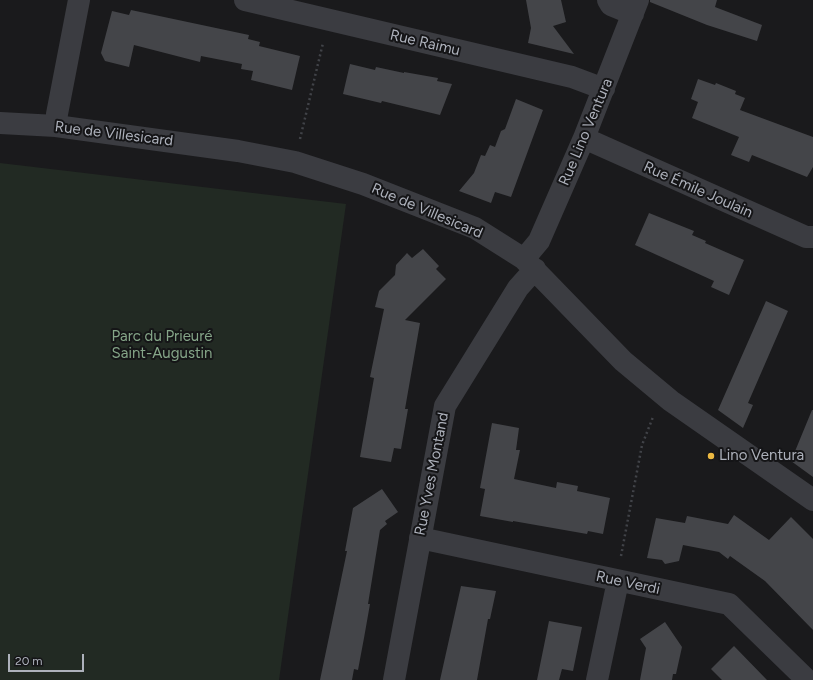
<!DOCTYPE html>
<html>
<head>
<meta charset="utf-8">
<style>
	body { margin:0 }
	#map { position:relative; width:813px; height:680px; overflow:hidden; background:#1a1a1c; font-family:Figtree,sans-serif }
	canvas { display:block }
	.scale { position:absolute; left:8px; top:654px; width:76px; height:18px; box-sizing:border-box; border:2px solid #adb1bb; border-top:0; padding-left:5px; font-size:12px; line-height:14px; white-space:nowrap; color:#adb1bb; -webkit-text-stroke:3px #151517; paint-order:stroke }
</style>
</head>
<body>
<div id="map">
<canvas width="813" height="680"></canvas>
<div class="scale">20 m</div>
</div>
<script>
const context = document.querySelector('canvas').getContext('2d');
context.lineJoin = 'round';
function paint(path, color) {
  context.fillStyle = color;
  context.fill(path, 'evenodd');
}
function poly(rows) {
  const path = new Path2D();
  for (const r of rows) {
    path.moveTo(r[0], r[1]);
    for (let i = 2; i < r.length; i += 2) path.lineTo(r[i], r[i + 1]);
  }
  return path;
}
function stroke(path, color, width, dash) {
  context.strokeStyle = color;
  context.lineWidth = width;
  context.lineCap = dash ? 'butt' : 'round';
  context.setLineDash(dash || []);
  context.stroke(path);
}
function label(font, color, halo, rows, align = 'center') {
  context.font = font + ' Figtree,sans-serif';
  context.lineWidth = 4;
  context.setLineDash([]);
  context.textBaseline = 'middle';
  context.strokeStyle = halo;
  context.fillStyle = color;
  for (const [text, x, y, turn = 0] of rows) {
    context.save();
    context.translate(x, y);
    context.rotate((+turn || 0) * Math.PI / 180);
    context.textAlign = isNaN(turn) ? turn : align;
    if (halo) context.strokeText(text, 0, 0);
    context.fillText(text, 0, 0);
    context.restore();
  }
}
const green = poly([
	[0,163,346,204,279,680,0,680]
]);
const building = poly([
	[526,0,561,0,566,22,553,26,574,54,528,43,531,28],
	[650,0,717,0,715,7,762,25,757,41,707,25,650,2],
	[131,10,249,35,248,39,260,42,259,46,300,56,292,90,251,80,253,71,241,69,242,64,201,56,200,62,134,45,129,67,105,61,101,53,112,11,129,15],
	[350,64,375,70,376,67,404,73,404,72,438,78,437,81,452,84,440,115,382,101,381,103,343,94],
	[698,79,715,85,716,83,736,91,735,94,745,98,740,110,813,137,813,167,807,177,752,155,749,162,731,155,739,137,692,118,698,102,691,99],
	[516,99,543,110,511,197,495,192,491,203,459,191,474,173,481,155,485,156,490,145,495,147,501,131,505,129],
	[649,213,694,231,692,235,706,241,705,243,744,260,729,295,711,287,714,281,635,245],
	[423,249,439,266,436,269,446,279,405,320,420,323,405,409,408,409,401,449,394,448,391,462,360,457,374,378,370,377,384,309,375,307,379,291,395,275,396,265,407,253,412,258],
	[766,301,788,311,748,403,753,405,743,428,718,410],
	[812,410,813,410,813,477,791,461],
	[492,423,519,428,516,450,520,450,514,479,556,488,557,482,578,486,577,491,610,498,603,534,588,531,587,534,513,521,513,522,480,516,485,489,480,488],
	[382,489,398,512,385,521,387,524,380,530,368,604,370,604,364,638,358,670,354,669,352,680,320,680,347,551,345,551,353,508],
	[734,515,769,540,791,517,813,539,813,630,765,581,730,556,728,559,719,552,683,545,679,561,665,564,662,560,647,558,656,518,685,523,687,516,728,524],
	[461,586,496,591,490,619,488,619,477,680,440,680],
	[549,621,582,627,573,671,562,669,559,680,537,680],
	[665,622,682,647,676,674,673,674,672,680,640,680,646,648,640,639],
	[734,646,767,680,722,680,711,669]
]);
const path = poly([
	[300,139,323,43],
	[621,556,642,445,653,417]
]);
const minor = poly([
	[245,0,572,77,604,89],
	[608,0,611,5,633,14],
	[0,123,56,126,238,151,295,162,363,184,475,228,524,259,623,361,671,401,813,500],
	[56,126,57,114,79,0],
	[584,138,806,237,813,237],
	[524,259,539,241,584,138,638,0],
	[420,538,729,604,807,680],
	[394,680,445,406,518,288,535,269],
	[597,680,618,581]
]);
const markers = [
	[711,456,4,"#ecb942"]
];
const streetNames = [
	["Rue Raimu",425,43,13],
	["Rue Lino Ventura",586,132,-67],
	["Rue de Villesicard",114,134,7],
	["Rue Émile Joulain",698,190,24],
	["Rue de Villesicard",427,211,23],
	["Rue Yves Montand",432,474,-79],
	["Rue Verdi",628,583,12]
];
const parkNames = [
	["Parc du Prieuré",162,337],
	["Saint-Augustin",162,354]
];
const poiNames = [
	["Lino Ventura",719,456]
];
paint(green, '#222a23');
paint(building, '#444549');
stroke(path, '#414348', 2.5, [2, 3]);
stroke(minor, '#3b3c41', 22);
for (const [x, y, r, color] of markers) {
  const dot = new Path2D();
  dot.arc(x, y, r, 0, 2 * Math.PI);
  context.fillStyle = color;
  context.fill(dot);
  stroke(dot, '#151517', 1.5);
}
label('15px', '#adb1bb', '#151517', streetNames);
label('15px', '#85a588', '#151517', parkNames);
label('15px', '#adb1bb', '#151517', poiNames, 'left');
</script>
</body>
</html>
